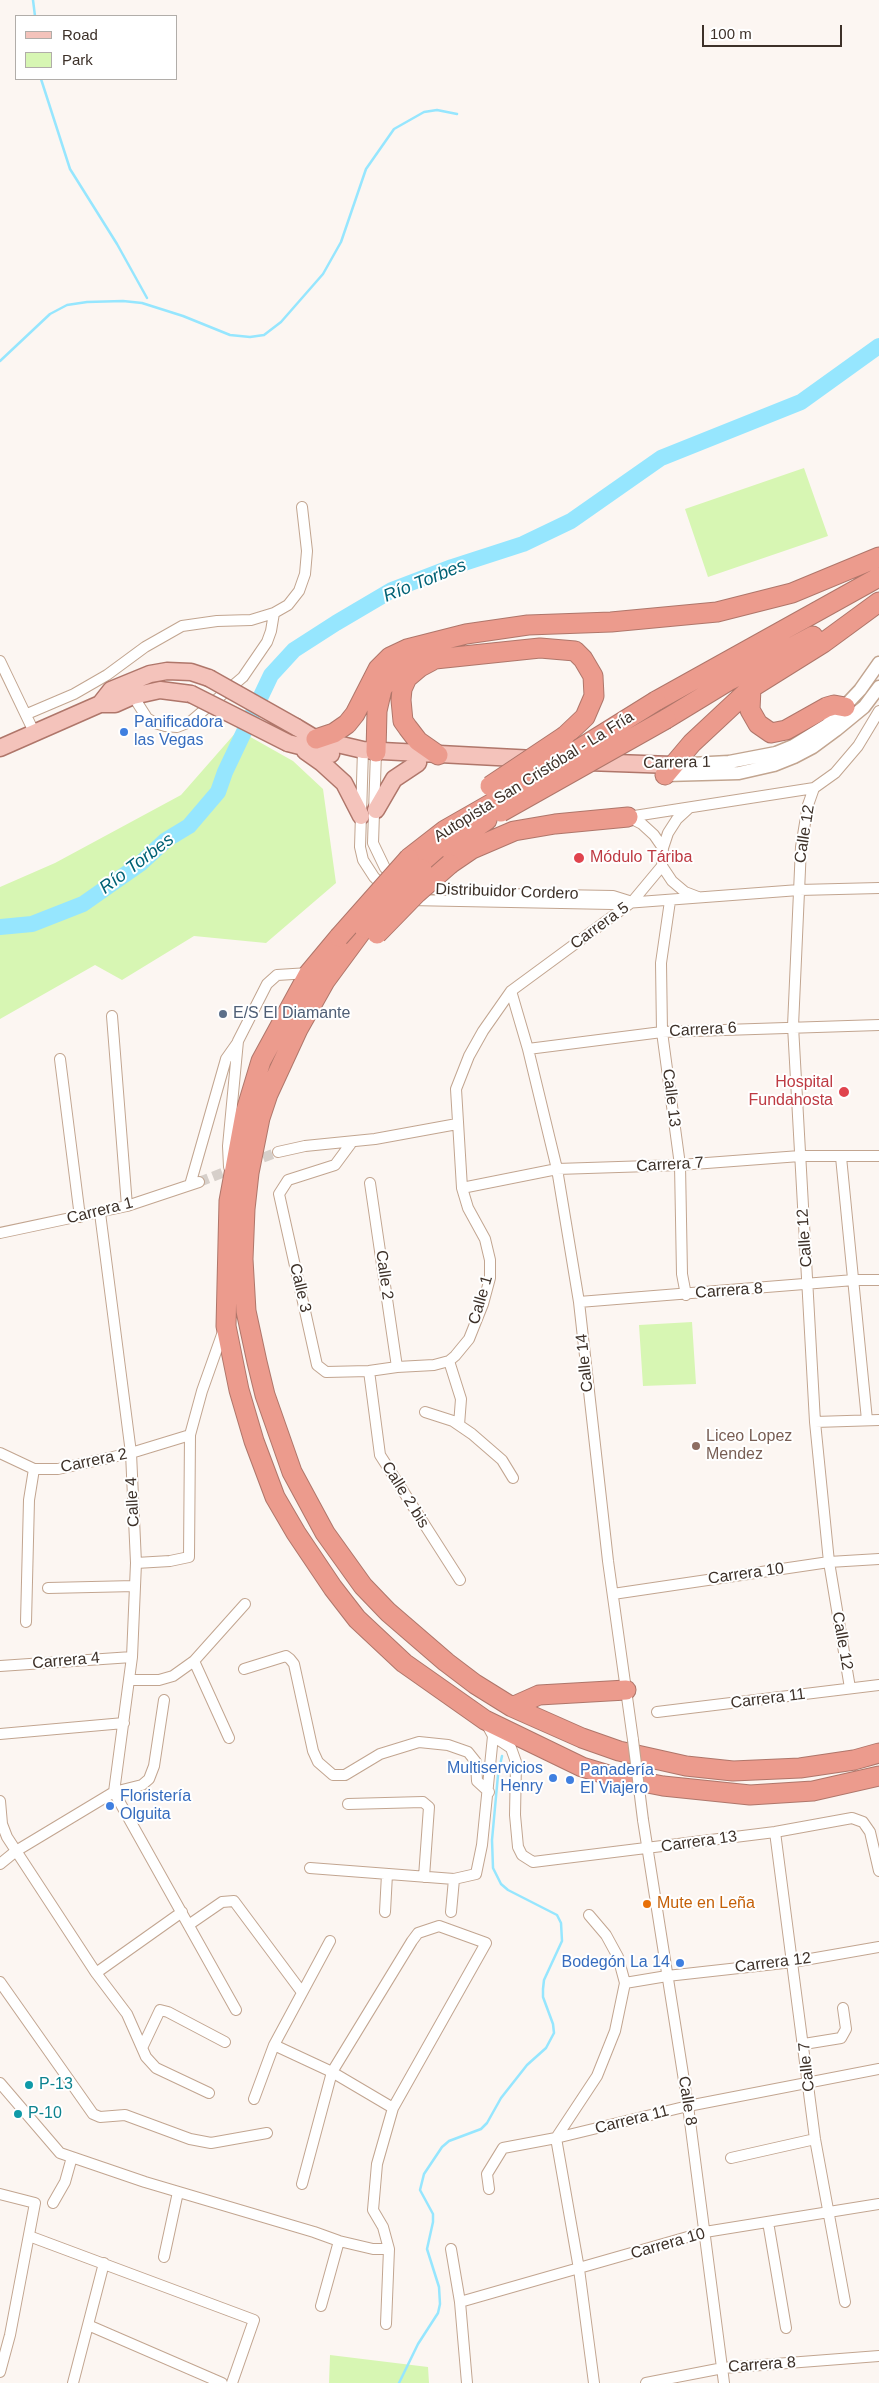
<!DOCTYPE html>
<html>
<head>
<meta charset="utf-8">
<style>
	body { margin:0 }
	#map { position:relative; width:879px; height:2383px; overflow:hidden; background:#fcf6f2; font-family:Helvetica,sans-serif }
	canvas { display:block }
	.legend { position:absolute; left:15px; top:15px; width:162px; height:65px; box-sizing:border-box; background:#fff; border:1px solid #b1ada9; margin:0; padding:6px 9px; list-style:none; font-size:15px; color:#3d3129 }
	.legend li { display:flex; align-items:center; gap:10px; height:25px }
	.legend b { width:25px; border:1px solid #b1ada9 }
	.scale { position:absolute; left:702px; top:25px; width:140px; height:22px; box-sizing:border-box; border:2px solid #3d3129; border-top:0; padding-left:6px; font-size:15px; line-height:18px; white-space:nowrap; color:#3d3129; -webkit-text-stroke:4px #fff; paint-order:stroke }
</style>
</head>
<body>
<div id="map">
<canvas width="879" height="2383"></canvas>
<ul class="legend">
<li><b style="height:6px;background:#f4c3bb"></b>Road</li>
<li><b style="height:14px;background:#d7f6b3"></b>Park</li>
</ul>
<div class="scale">100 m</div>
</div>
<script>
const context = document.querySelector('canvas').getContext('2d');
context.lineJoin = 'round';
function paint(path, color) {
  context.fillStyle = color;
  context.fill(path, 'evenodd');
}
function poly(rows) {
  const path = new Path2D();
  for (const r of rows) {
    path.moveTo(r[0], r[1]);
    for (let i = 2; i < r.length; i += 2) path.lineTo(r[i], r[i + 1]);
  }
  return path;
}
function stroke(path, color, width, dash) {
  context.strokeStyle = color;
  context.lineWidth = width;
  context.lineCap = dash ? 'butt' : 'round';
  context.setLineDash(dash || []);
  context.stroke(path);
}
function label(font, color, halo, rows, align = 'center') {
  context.font = font + ' Helvetica,sans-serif';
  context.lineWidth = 4;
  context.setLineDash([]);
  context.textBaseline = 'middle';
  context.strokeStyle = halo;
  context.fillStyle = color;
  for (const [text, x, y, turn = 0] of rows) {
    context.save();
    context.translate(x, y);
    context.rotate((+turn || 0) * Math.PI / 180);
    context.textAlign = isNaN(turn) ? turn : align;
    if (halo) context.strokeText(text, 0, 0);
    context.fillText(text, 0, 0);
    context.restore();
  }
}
const green = poly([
	[804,468,828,536,708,577,685,509],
	[238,730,293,761,323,789,336,883,266,943,194,936,122,980,95,965,0,1019,0,887,55,863,181,795],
	[692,1322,696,1384,643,1386,639,1325],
	[330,2355,428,2367,429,2383,329,2383]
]);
const stream = poly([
	[33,0,35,16],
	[41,79,70,169,117,244,147,298],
	[0,361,50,314,67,305,87,302,123,301,142,303,183,316,230,335,250,337,264,335,281,322,323,274,341,242,366,169,394,129,424,112,437,110,457,114],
	[399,2383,418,2344,438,2313,440,2304,439,2287,427,2249,433,2222,433,2214,420,2190,424,2174,442,2147,449,2141,481,2129,487,2123,501,2098,527,2065,546,2048,554,2033,553,2024,543,1997,543,1989,544,1980,562,1941,561,1923,557,1915,508,1890,501,1884,493,1868,492,1840,498,1775,502,1756]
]);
const river = poly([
	[0,927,32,924,83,904,140,864,166,840,189,826,218,792,225,772,271,675,294,650,336,623,392,590,452,567,523,544,571,521,661,458,801,402,879,346]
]);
const minorTunnel = poly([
	[249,1163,278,1152],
	[199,1182,235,1168]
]);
const minor = poly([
	[0,661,34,732],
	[133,696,147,718,155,723,165,726,177,727,190,722,243,677,267,642,271,631,274,613],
	[27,714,74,694,107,675,145,647,182,626,217,621,251,620,274,613,288,605,299,591,305,574,307,551,302,507],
	[363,750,360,847,363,860,374,877,385,888],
	[376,752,373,843,385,868,398,877],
	[814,788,808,805,801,847,793,1026,815,1422,829,1562,850,1688],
	[628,817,814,788,835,773,858,746,879,711],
	[628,817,642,824,654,835,663,848],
	[662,866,663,848,668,833,677,819,689,808],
	[662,866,672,881,685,892,698,897],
	[422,888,501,894,613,896,629,901],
	[409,900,612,904,799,890,879,888],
	[670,901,661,963,662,1032,680,1165,682,1274,686,1295],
	[511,991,528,1049,557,1169,579,1302,608,1561,633,1740],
	[112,1016,127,1206],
	[528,1049,662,1032,879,1025],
	[60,1059,80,1217],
	[352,1142,335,1165,288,1180,279,1194,317,1365,326,1372,369,1371,397,1367,434,1365,449,1361,455,1356,469,1339,483,1304,490,1278,490,1260,485,1239,468,1208,462,1188,456,1089,469,1056,483,1031,511,991,632,902,662,866],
	[278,1152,305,1146,375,1139,457,1124],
	[841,1157,867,1420],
	[229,1167,228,1146,238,1041,267,984,277,975,309,973],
	[370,1183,397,1367],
	[190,1185,226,1059,238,1042],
	[462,1188,557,1169,680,1165,800,1156,879,1156],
	[100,1213,131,1453,136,1563,132,1657,114,1792],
	[0,1233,127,1206,199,1182],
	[579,1302,854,1280,879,1280],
	[449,1361,461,1399,459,1425],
	[369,1371,380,1455,460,1580],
	[425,1412,453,1421,472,1434,502,1460,513,1478],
	[815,1422,879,1420],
	[0,1453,34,1469,58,1469,131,1453,190,1435],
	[136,1563,170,1561,189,1557,190,1435,202,1391,224,1329],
	[48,1588,135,1586],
	[613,1594,829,1562,879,1559],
	[26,1622,29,1500,34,1469],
	[194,1661,229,1738],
	[0,1666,132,1657],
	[244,1669,286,1656,290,1659,294,1664,313,1751,318,1762,333,1775,345,1775,380,1754,419,1742,448,1745,468,1752,476,1762,477,1781,489,1792],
	[129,1680,159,1680,173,1676,194,1661,245,1604],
	[657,1712,879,1685],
	[486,1723,493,1736,511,1748,516,1762,515,1815,518,1847,522,1855,533,1862,775,1832,852,1818,863,1822,870,1832,879,1871],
	[0,1734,124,1723],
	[114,1792,236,2010],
	[0,1801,2,1824,7,1837,96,1973,127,2014,146,2057,156,2068,209,2093],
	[348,1804,423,1802,429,1807,424,1877],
	[643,1820,688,2106,724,2383],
	[775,1832,815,2139,845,2302],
	[0,1864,16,1851,114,1792,142,1785,149,1779,154,1766,164,1700],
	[310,1868,454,1879,476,1874,482,1845,493,1736],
	[385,1912,387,1874],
	[451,1912,454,1879],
	[589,1915,606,1935,618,1957,625,1983,615,2031,597,2076,556,2138,579,2269,594,2383],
	[190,1924,222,1902,234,1901,301,1991],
	[96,1973,182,1912],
	[0,1982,93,2114,100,2117,125,2115,190,2139,211,2143,267,2133],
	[625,1983,667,1976,793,1962,879,1947],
	[804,2044,841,2038,846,2029,843,2008],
	[274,2045,332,2072,393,2108],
	[142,2048,160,2010,168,2012,225,2042],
	[0,2083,60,2153,145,2182,314,2232,339,2241,373,2249,389,2249],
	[254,2099,274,2045,330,1941],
	[731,2158,815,2139],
	[302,2184,332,2072,412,1941,418,1933,439,1926,486,1943,393,2108,377,2164,373,2210,383,2227,389,2249,386,2324],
	[489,2189,487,2174,503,2148,556,2138,688,2106,879,2069],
	[0,2194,35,2203,10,2335,0,2372],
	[53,2203,65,2182,72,2157],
	[768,2222,786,2328],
	[29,2236,254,2320,232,2383],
	[451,2249,460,2302,467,2383],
	[164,2257,178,2192],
	[460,2302,705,2232,879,2204],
	[321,2306,339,2241],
	[88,2325,222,2383],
	[73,2383,104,2263],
	[646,2383,723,2368,879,2356]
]);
const tertiary = poly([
	[672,765,729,762,776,753,793,746,827,725,860,690,879,663],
	[665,775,739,773,774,765,794,757,813,747,836,730,864,707,879,687]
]);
const primary = poly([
	[100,704,111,690,150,674,167,671,191,672,209,678],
	[296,727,316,739,363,750,535,759],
	[288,743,331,754],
	[0,748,100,704,115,704,133,696,160,690,191,694],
	[305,751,322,763,344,783,361,816],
	[587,762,672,765],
	[376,810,394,779,418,763]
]);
const motorway = poly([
	[751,688,750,710,758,724,771,733,786,730,827,707,834,705,845,707],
	[656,701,879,577],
	[666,719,730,680,813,636],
	[316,739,334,733,347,724,355,714,378,669,390,657,407,649,466,634,528,625,611,622,717,612,792,593,879,557],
	[376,752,377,711,382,689,393,674,404,666,419,661],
	[438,755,418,741,408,728,403,721,401,700,402,689,407,678,420,667,435,659,540,648,575,651,583,659,593,676,594,696,585,717,565,736],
	[665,775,692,743,751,688,823,643,879,602],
	[409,858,445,830,494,802],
	[450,864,472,849,514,831,555,824,628,817],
	[422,869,442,851,487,820],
	[364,928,325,981,298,1029,268,1094,260,1118,249,1173,245,1209,243,1259,246,1311,257,1362,265,1395,292,1472,325,1533,363,1586,388,1612,446,1662,475,1684,512,1707,582,1738,619,1751,686,1766,733,1771,800,1768,854,1760,879,1753],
	[339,937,309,973,261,1061,245,1114,229,1201,226,1326,239,1390,254,1441,275,1497,296,1533,333,1588,357,1619,404,1663,485,1720,582,1767,612,1776,663,1786,750,1795,813,1791,879,1776],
	[512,1707,539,1695,626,1690]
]);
const minorBridge = poly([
	[633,1740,643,1820]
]);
const primaryBridge = poly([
	[209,678,296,727],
	[191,694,288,743]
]);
const motorwayBridge = poly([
	[490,786,565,736],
	[494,802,656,701],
	[501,812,666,719],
	[364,928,422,869],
	[377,934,417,893,450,864],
	[339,937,409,858]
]);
const markers = [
	[124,732,5,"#3f7fe0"],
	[579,858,6,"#e0444e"],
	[223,1014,5,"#5c6f8a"],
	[844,1092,6,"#e0444e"],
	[696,1446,5,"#8d6e63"],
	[553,1778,5,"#3f7fe0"],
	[570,1780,5,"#3f7fe0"],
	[110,1806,5,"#3f7fe0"],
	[647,1904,5,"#e8710a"],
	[680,1963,5,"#3f7fe0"],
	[29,2085,5,"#0f9aa8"],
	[18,2114,5,"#0f9aa8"]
];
const shopNames = [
	["Panificadora",134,723],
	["las Vegas",134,741],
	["Multiservicios",543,1769,"right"],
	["Henry",543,1787,"right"],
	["Panadería",580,1771],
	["El Viajero",580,1789],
	["Floristería",120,1797],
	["Olguita",120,1815],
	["Bodegón La 14",670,1963,"right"]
];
const streetNames = [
	["Carrera 1",677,763,-1],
	["Autopista San Cristóbal - La Fría",534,777,-32],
	["Calle 12",805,834,-81],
	["Distribuidor Cordero",507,892,2],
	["Carrera 5",600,926,-36],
	["Carrera 6",703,1030,-3],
	["Calle 13",671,1098,83],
	["Carrera 7",670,1165,-3],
	["Carrera 1",100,1211,-14],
	["Calle 12",805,1238,-94],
	["Calle 2",384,1275,82],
	["Calle 3",300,1288,77],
	["Carrera 8",729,1291,-4],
	["Calle 1",481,1300,-74],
	["Calle 14",585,1363,-96],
	["Carrera 2",94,1461,-12],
	["Calle 2 bis",405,1495,58],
	["Calle 4",133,1502,-93],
	["Carrera 10",746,1574,-8],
	["Calle 12",842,1641,80],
	["Carrera 4",66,1661,-5],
	["Carrera 11",768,1699,-7],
	["Carrera 13",699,1842,-8],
	["Carrera 12",773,1963,-7],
	["Calle 7",807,2067,-96],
	["Calle 8",687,2101,81],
	["Carrera 11",632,2120,-14],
	["Carrera 10",668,2244,-16],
	["Carrera 8",762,2365,-4]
];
const healthNames = [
	["Módulo Táriba",590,858],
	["Hospital",833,1083,"right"],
	["Fundahosta",833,1101,"right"]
];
const serviceNames = [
	["E/S El Diamante",233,1014]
];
const educationNames = [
	["Liceo Lopez",706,1437],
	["Mendez",706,1455]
];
const foodNames = [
	["Mute en Leña",657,1904]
];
const cultureNames = [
	["P-13",39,2085],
	["P-10",28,2114]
];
const waterNames = [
	["Río Torbes",425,581,-22],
	["Río Torbes",137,864,-37]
];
paint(green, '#d7f6b3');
stroke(stream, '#96e6fe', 2.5);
stroke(river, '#96e6fe', 16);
stroke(minorTunnel, '#d6cfca', 10, [10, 5]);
stroke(minor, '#c2a590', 12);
stroke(tertiary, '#c2a590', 15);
stroke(primary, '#af766a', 19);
stroke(motorway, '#af766a', 21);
stroke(minor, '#fff', 10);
stroke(tertiary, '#fff', 12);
stroke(primary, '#f4c3bb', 16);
stroke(motorway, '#ec9b8d', 19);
stroke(minorBridge, '#c2a590', 12, []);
stroke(primaryBridge, '#af766a', 19, []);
stroke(motorwayBridge, '#af766a', 21, []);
stroke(minorBridge, '#fff', 10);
stroke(primaryBridge, '#f4c3bb', 16);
stroke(motorwayBridge, '#ec9b8d', 19);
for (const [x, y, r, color] of markers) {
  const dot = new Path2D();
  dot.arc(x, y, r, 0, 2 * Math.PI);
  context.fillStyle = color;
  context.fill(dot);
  stroke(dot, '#fff', 2);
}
label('16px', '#366cbe', '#fff', shopNames, 'left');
label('16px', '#3d3129', '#fff', streetNames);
label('16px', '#be3a42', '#fff', healthNames, 'left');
label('16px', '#4e5e75', '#fff', serviceNames, 'left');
label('16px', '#785e54', '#fff', educationNames, 'left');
label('16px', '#c56008', '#fff', foodNames, 'left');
label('16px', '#0d838f', '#fff', cultureNames, 'left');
label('italic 18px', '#006175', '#fff', waterNames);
</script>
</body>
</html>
